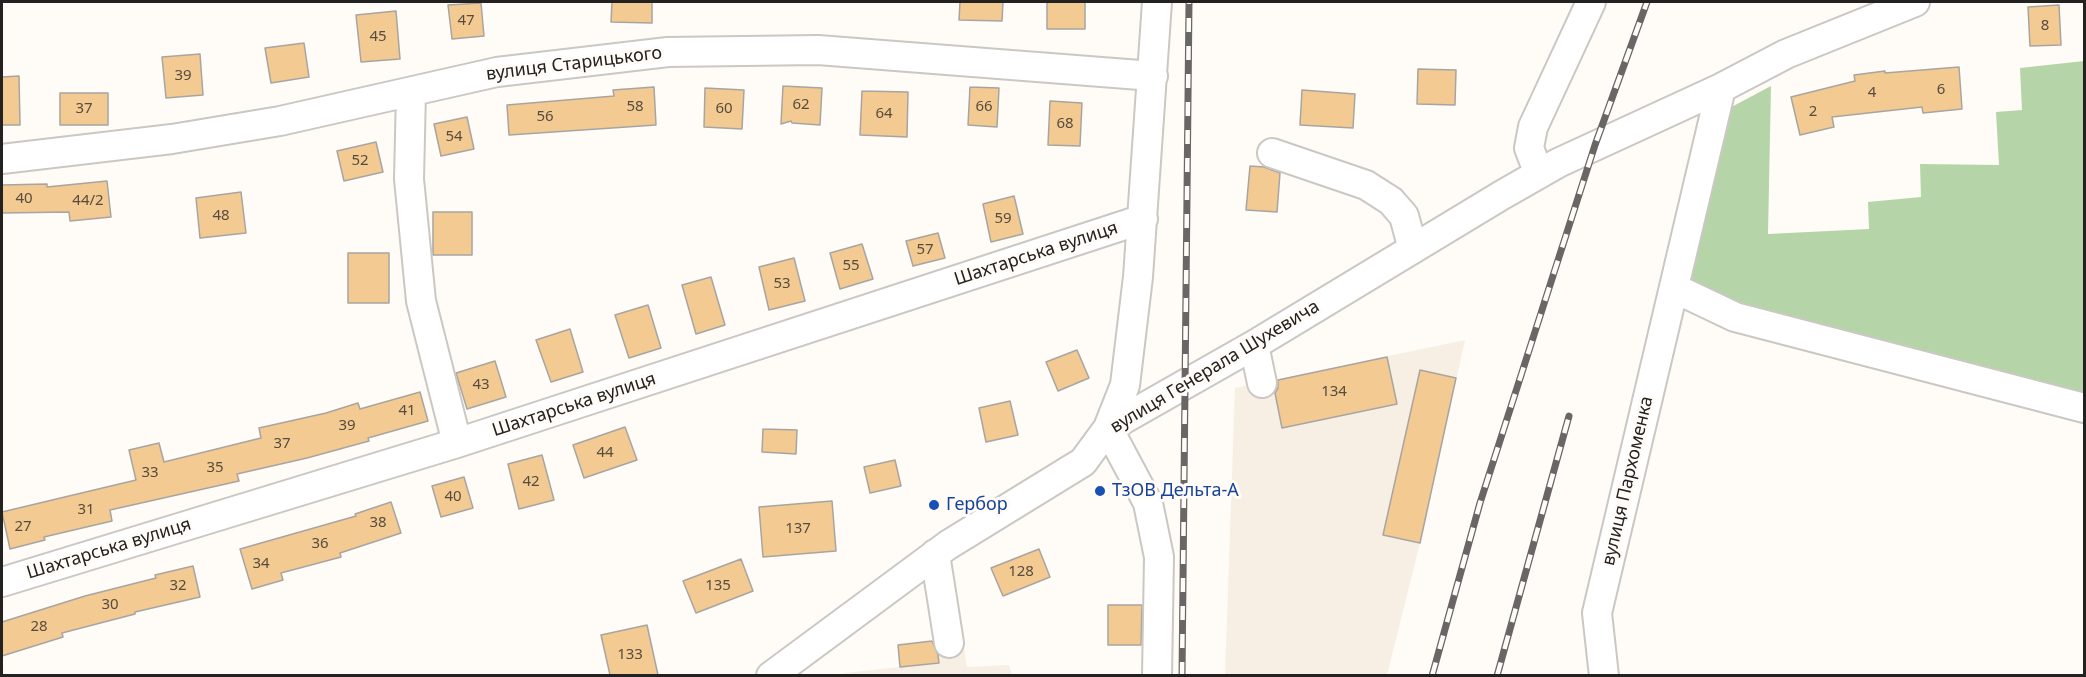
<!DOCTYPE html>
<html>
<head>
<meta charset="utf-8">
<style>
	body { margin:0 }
	#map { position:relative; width:2086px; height:677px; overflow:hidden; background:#fffbf7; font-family:"Noto Sans",sans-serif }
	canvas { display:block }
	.frame { position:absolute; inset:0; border:3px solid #232221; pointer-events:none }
</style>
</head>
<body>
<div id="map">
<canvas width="2086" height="677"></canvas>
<div class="frame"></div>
</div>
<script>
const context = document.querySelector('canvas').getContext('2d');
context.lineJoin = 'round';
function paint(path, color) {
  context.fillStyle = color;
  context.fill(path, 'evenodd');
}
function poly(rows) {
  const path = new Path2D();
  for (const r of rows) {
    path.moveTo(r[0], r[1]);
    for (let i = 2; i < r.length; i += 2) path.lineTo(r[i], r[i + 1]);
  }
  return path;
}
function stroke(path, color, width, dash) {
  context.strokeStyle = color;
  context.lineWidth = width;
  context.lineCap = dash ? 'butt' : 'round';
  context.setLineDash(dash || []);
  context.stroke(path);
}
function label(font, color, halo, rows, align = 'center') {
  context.font = font + ' "Noto Sans",sans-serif';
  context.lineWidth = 6;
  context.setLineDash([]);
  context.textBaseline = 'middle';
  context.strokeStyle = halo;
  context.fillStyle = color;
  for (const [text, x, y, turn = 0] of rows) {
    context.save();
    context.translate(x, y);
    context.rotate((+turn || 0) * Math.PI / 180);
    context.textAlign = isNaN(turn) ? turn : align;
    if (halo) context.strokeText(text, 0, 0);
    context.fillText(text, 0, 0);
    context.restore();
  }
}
const built = poly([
	[1465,340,1420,543,1387,675,1225,676,1235,388],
	[936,641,963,641,967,667,1009,665,1012,675,844,676,844,673,900,667,898,645]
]);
const green = poly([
	[2084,61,2084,408,1688,295,1724,111,1771,86,1768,234,1869,229,1868,202,1921,197,1920,164,1999,165,1996,112,2022,110,2020,68]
]);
const building = poly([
	[612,2,652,2,652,23,611,22,612,2],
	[960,2,1003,2,1002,21,959,20,960,2],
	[1047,2,1085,2,1085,29,1047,29,1047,2],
	[481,3,484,36,452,39,448,5,481,3],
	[2059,5,2061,45,2030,46,2028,7,2059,5],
	[396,11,400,59,361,62,356,15,396,11],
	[304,43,309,77,271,83,265,48,304,43],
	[200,54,203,95,166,98,162,57,200,54],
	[1959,67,1962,109,1923,113,1922,107,1832,117,1834,127,1800,135,1791,97,1855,81,1854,75,1885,71,1885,73,1959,67],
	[1418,69,1456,70,1455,105,1417,104,1418,69],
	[19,76,20,125,2,125,2,77,19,76],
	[783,86,822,88,820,125,792,123,791,121,781,124,783,86],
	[654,87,656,125,509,135,507,105,614,96,613,90,654,87],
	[970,87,999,88,997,127,968,125,970,87],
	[705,88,744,90,742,129,704,127,705,88],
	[1302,90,1355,94,1353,128,1300,125,1302,90],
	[862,91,908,92,907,137,860,135,862,91],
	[60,93,108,93,108,125,60,125,60,93],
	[1050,101,1082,103,1080,146,1048,145,1050,101],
	[467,117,474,149,441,156,434,124,467,117],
	[376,142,383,172,344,181,337,151,376,142],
	[1250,166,1264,167,1280,173,1277,212,1246,210,1250,166],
	[107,181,111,217,70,221,69,212,2,213,2,185,47,184,47,187,107,181],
	[241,192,246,233,200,238,196,198,241,192],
	[1014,196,1023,234,991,242,983,204,1014,196],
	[433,212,472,212,472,255,433,255,433,212],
	[938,233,945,258,913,266,906,241,938,233],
	[862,244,873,279,840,289,830,253,862,244],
	[348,253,389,253,389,303,348,303,348,253],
	[794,258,805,301,769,310,759,267,794,258],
	[711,277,725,325,696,334,682,285,711,277],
	[648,305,661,348,629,358,615,315,648,305],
	[570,329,583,372,551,382,536,340,570,329],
	[1077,350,1089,378,1058,391,1046,362,1077,350],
	[1387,357,1397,404,1282,428,1275,393,1278,388,1278,380,1387,357],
	[495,361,506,397,467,409,456,373,495,361],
	[1420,370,1456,378,1420,543,1383,535,1420,370],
	[420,392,428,421,368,438,369,441,307,458,237,474,239,481,110,510,112,521,44,537,45,540,10,549,2,512,136,480,129,450,159,443,164,462,261,438,259,428,326,413,358,403,360,409,420,392],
	[1010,401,1018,435,986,442,979,408,1010,401],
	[625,427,637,460,584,478,573,445,625,427],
	[763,429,797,430,796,454,762,452,763,429],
	[542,455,554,500,519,509,508,464,542,455],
	[895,460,901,486,870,493,864,467,895,460],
	[464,477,473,508,441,517,432,486,464,477],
	[832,501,836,551,763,557,759,507,832,501],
	[391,502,401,533,340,553,341,557,281,573,283,580,252,589,240,549,356,516,355,514,391,502],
	[1039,549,1050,577,1003,596,991,568,1039,549],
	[741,559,753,591,696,613,683,581,741,559],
	[193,566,200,597,135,612,135,614,62,633,63,637,2,656,2,622,85,596,156,578,155,575,193,566],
	[1108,605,1142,605,1141,645,1108,645,1108,605],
	[647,625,658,675,610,675,601,635,647,625],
	[932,641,938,655,939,663,900,667,898,645,932,641]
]);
const minor = poly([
	[411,92,409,179,421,301,457,443],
	[1272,153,1366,185,1391,201,1404,216,1413,249],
	[2,159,172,139,280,121,497,72,668,52,818,50,1153,76],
	[1539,174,1529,148,1533,127,1591,2],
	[1674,288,1735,317,2084,408],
	[1254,345,1262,383],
	[935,554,949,643],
	[2,582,457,443,1143,219],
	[771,676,948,545,1083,462,1108,428,1254,345,1502,195,1558,163,1721,88,1786,54,1915,2],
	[1157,676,1159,557,1148,503,1108,428,1125,385,1138,277,1157,2],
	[1604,676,1597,613,1721,88]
]);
const rail = poly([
	[1182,676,1189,2],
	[1432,676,1480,503,1595,145,1647,2],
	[1497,676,1569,416]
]);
const markers = [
	[1100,491,6,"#1a4fb4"],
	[934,505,6,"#1a4fb4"]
];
const numberNames = [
	["47",466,21],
	["8",2045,26],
	["45",378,37],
	["39",183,76],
	["6",1941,90],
	["4",1872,93],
	["62",801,105],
	["58",635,107],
	["66",984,107],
	["37",84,109],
	["60",724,109],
	["2",1813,112],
	["64",884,114],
	["56",545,117],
	["68",1065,124],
	["54",454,137],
	["52",360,161],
	["40",24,199],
	["44/2",88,201],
	["48",221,216],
	["59",1003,219],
	["57",925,250],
	["55",851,266],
	["53",782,284],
	["43",481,385],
	["134",1334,392],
	["41",407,411],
	["39",347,426],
	["37",282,444],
	["44",605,453],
	["35",215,468],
	["33",150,473],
	["42",531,482],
	["40",453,497],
	["31",86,510],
	["38",378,523],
	["27",23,527],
	["137",798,529],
	["36",320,544],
	["34",261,564],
	["128",1021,572],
	["32",178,586],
	["135",718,586],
	["30",110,605],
	["28",39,627],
	["133",630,655]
];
const streetNames = [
	["вулиця Старицького",574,64,-7],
	["Шахтарська вулиця",1036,254,-18],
	["вулиця Генерала Шухевича",1215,367,-31],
	["Шахтарська вулиця",574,405,-18],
	["вулиця Пархоменка",1628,481,-77],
	["Шахтарська вулиця",109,549,-17]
];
const transitNames = [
	["ТзОВ Дельта-А",1112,491],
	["Гербор",946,505]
];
paint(built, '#f7efe4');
paint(green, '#b5d5a8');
paint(building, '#f3ca92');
stroke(building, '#a8a5a1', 1.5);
stroke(minor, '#cbc8c3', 32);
stroke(minor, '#fff', 28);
stroke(rail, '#696765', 7);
stroke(rail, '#fffbf7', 4.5, [14]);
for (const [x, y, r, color] of markers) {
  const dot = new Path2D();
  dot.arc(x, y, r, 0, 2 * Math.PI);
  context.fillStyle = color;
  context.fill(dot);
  stroke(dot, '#fffbf7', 2);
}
label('15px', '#574c3d', null, numberNames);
label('18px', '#232221', '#fffbf7', streetNames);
label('18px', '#164399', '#fffbf7', transitNames, 'left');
</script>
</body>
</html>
